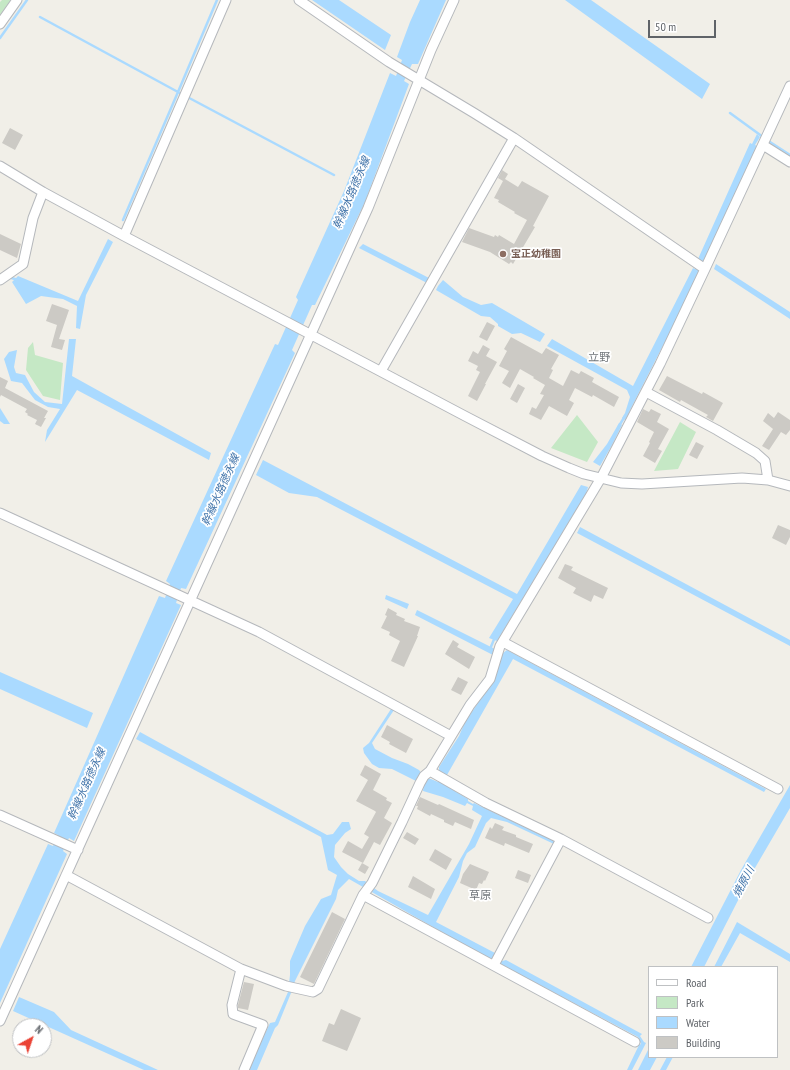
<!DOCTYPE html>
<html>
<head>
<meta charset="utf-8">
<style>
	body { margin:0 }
	#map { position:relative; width:790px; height:1070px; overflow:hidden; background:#f1efe8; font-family:"PT Sans Narrow",sans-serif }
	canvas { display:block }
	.legend { position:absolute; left:648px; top:966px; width:130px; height:92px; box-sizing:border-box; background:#fff; border:1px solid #bfc1c3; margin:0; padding:5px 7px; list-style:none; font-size:12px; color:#5f6368 }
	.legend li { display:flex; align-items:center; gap:8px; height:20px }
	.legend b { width:20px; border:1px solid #bfc1c3 }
	.north { position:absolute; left:12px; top:1018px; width:40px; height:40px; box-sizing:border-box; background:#fff; border:1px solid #bfc1c3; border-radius:50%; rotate:40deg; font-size:11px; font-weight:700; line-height:16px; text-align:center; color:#5f6368 }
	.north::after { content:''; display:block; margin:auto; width:14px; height:18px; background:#ea4335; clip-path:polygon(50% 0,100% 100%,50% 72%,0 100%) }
	.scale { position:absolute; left:648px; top:20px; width:68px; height:18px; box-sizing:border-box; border:2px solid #5f6368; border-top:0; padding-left:5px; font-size:12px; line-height:14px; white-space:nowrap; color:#5f6368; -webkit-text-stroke:3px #fff; paint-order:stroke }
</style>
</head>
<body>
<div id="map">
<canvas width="790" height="1070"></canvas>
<ul class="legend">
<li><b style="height:5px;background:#fff"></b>Road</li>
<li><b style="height:11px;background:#c5e8c5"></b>Park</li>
<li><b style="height:11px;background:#aadaff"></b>Water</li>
<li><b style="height:11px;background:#cccac5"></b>Building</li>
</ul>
<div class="north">N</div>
<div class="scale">50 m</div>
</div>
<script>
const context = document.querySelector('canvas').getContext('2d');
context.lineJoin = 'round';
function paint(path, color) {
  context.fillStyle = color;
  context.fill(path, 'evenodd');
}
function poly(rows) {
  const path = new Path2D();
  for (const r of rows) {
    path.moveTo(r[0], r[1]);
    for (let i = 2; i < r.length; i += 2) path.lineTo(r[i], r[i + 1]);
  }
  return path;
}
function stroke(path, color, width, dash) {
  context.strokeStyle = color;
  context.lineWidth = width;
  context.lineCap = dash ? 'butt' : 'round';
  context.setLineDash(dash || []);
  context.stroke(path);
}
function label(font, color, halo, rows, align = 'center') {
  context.font = font + ' "PT Sans Narrow","Noto Sans JP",sans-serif';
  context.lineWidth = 3.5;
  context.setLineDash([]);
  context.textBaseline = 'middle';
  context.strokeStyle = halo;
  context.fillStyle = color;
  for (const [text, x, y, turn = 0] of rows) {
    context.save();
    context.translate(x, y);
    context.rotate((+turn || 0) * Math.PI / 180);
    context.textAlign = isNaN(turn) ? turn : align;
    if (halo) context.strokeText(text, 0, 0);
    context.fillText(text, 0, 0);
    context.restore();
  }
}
const green = poly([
	[2,0,11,0,0,15,0,2],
	[33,342,35,355,63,363,60,400,43,396,26,370,28,348],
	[577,415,598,442,587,462,551,448],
	[680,422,696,432,678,469,654,471]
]);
const water = poly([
	[312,0,339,0,391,35,385,50],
	[420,0,446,0,418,64,412,64,404,81,409,84,365,202,315,305,312,305,292,350,295,353,186,589,181,588,176,603,181,605,74,841,69,838,63,851,67,854,0,1003,0,949,48,844,53,846,58,835,54,833,159,596,165,598,170,584,166,581,275,344,278,345,298,300,296,297,344,191,390,73,396,76,402,60,397,57,410,22],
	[565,0,591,0,710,84,702,99],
	[757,134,760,137,755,145,757,146,704,262,702,261,698,271,700,273,625,420,622,418,625,413,630,397,627,390,547,346,552,339,633,386,693,268,695,269,700,260,698,259,750,143,752,144],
	[108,239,113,242,86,295,80,329,76,328,77,306,63,299,41,296,26,304,12,282,18,276,78,301],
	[363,244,429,278,427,283,359,248],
	[716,264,790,312,790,319,714,269],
	[443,280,463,297,481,305,492,303,545,334,540,342,521,333,512,334,498,326,498,324,490,317,481,316,436,290,438,286],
	[69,339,76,339,72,376,211,453,209,460,77,390,45,442,47,430,60,409,48,407,35,400,22,383,11,381,4,359,9,352,17,350,14,367,16,373,25,375,34,392,45,402,62,404],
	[0,408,10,424,4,424,0,421],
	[619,423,622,425,612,445,600,466,593,462,607,444],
	[263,460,517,594,581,485,588,487,586,494,497,641,489,638,513,599,317,497,289,493,256,475],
	[580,527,790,640,790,646,577,533],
	[386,595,409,604,407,609,385,599],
	[417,610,503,653,507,650,766,789,764,792,513,659,447,775,445,774,440,782,468,799,468,801,473,804,474,803,554,841,554,844,507,822,491,818,486,823,475,847,467,853,463,861,459,877,436,922,495,953,494,956,502,961,506,960,642,1034,640,1036,644,1042,646,1043,632,1070,627,1070,639,1045,641,1044,638,1037,502,965,500,962,493,958,489,959,349,879,338,890,336,899,295,981,291,993,278,1025,275,1028,257,1070,248,1070,270,1023,275,1022,288,992,290,975,290,961,305,926,321,899,331,895,337,875,328,870,321,837,136,739,140,732,327,835,333,834,342,822,349,822,351,829,345,833,335,845,334,857,341,867,348,874,359,881,365,881,378,891,428,915,469,844,482,816,472,810,473,806,467,803,465,806,443,797,423,791,424,782,417,778,416,781,392,769,379,768,372,764,364,753,363,748,369,743,391,709,394,710,372,743,375,749,392,758,408,764,419,770,426,779,431,779,438,782,442,773,439,772,439,767,459,736,465,722,493,681,495,655,491,654,415,615],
	[0,672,93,713,87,728,0,689],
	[790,785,790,808,752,873,704,967,691,967,741,870],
	[737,922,790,954,790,962,740,933,721,967,714,967],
	[19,997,54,1012,71,1030,158,1070,144,1070,13,1011],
	[649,1048,649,1057,657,1057,650,1070,638,1070],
	[667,1057,673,1057,666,1070,660,1070]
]);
const stream = poly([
	[40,17,178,92,334,175],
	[0,38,27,0],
	[730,113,763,137],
	[770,142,790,155],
	[123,220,178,92,217,0],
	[8,277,15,279],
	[619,426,625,416],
	[490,649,495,637]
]);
const building = poly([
	[10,128,23,135,15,150,2,143],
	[502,170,508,174,505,179,518,187,522,181,549,196,533,226,535,227,513,264,511,262,509,264,490,252,462,242,469,228,494,237,495,235,498,237,499,235,514,244,527,220,514,213,515,212,498,202,499,200,494,198,503,181,498,178],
	[0,234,21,244,17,258,0,250],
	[52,304,69,310,59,339,65,340,62,350,51,347,57,325,46,321],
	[487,322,495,326,487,341,479,337],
	[511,337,542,354,546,348,559,355,551,369,553,370,549,378,563,386,571,370,579,374,581,371,594,378,592,382,619,397,614,407,593,395,592,397,575,388,569,400,574,403,567,416,549,406,541,420,529,414,532,407,536,409,544,395,540,394,545,385,533,378,534,377,520,369,510,388,502,383,509,371,499,366,507,351,504,349],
	[483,345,490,349,486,356,497,362,485,384,486,384,477,401,468,396,480,372,476,370,478,366,468,361,473,351,478,354],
	[667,376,702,394,703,392,723,403,713,421,706,417,708,415,681,400,680,402,659,390],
	[0,377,8,381,5,388,48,411,44,418,46,418,41,427,35,424,37,420,27,415,28,414,25,412,27,409,1,395,0,397],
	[518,384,525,388,517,403,510,399],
	[643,409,649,412,651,409,661,414,657,422,669,429,658,449,662,451,655,463,643,456,650,443,649,442,654,432,637,422],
	[778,412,790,420,790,430,786,435,781,432,769,450,762,446,773,429,763,421,768,413,774,418],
	[696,442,704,446,697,459,689,455],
	[778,525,790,530,790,537,786,545,772,538],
	[565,564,573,567,571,570,608,588,603,599,594,595,591,602,573,593,576,588,558,578],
	[388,608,397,613,396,615,405,619,404,621,420,627,417,636,418,636,404,667,391,661,400,641,389,635,390,632,381,628,387,616,385,615],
	[453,640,459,644,457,647,475,657,469,669,445,654],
	[458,677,468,682,461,695,451,690],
	[387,725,413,739,406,753,389,744,390,742,381,737],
	[365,765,381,774,373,790,387,798,386,800,392,803,384,818,392,823,380,845,374,842,363,863,342,852,348,841,362,849,369,837,364,834,376,812,375,811,356,801,368,780,360,775],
	[420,797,438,805,439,804,474,820,471,829,455,822,453,826,444,822,444,820,431,814,430,816,417,809,418,806,416,806],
	[495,823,504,827,502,830,516,835,516,837,533,844,529,853,505,843,504,846,485,838,490,827,492,829],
	[407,832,419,839,415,845,403,838],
	[435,849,452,859,446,870,429,860],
	[362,863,369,867,365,874,358,870],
	[470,864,489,872,485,881,484,880,482,884,479,883,476,890,460,883,463,874],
	[518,870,531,875,528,883,515,878],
	[413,876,435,889,431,899,408,887],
	[332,912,345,919,314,984,300,977],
	[244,982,254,984,248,1010,238,1008,238,1005],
	[341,1009,361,1018,347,1051,322,1041,329,1023,334,1025]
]);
const minor = poly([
	[299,0,389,62,474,113,514,138,705,269],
	[0,24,17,0],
	[763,145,790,162],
	[0,166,43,192,124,236,465,416,542,456,569,468,584,474,621,483,642,484,742,478,768,480,790,486],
	[124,236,226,0],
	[0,280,23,264,33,218,43,192],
	[381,371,514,138],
	[646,392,717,430,756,453,765,461,768,480],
	[0,513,259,632,451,736],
	[503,642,778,789],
	[430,771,486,803,561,839,708,918],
	[0,815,78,850],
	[66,875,241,969,286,986,313,992,318,989,363,895,372,883,402,822,420,783,424,776,430,771,470,705,490,679,500,646,601,478,660,364,705,269,790,86],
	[363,895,635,1042],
	[494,965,561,839],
	[241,969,232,1005,233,1014,263,1025,244,1070],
	[0,1021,368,208,431,50,454,0]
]);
const markers = [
	[503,254,4,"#8d6e63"]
];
const educationNames = [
	["宝正幼稚園",511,254]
];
const waterNames = [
	["幹線水路徳永線",352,193,-67],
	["幹線水路徳永線",221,490,-66],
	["幹線水路徳永線",87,784,-66],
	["焼原川",744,882,-62]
];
const neighbourhoodNames = [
	["立野",599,358],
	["草原",480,896]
];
paint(green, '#c5e8c5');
paint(water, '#aadaff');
stroke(stream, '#aadaff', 2.5);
paint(building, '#cccac5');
stroke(minor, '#b5b8bc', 11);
stroke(minor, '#fff', 9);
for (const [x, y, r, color] of markers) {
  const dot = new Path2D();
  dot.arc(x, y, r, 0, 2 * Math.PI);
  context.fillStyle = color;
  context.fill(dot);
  stroke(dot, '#fff', 1.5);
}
label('bold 10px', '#785e54', '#fff', educationNames, 'left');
label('italic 11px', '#4174aa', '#fff', waterNames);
label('11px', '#70757a', '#fff', neighbourhoodNames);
</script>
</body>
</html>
